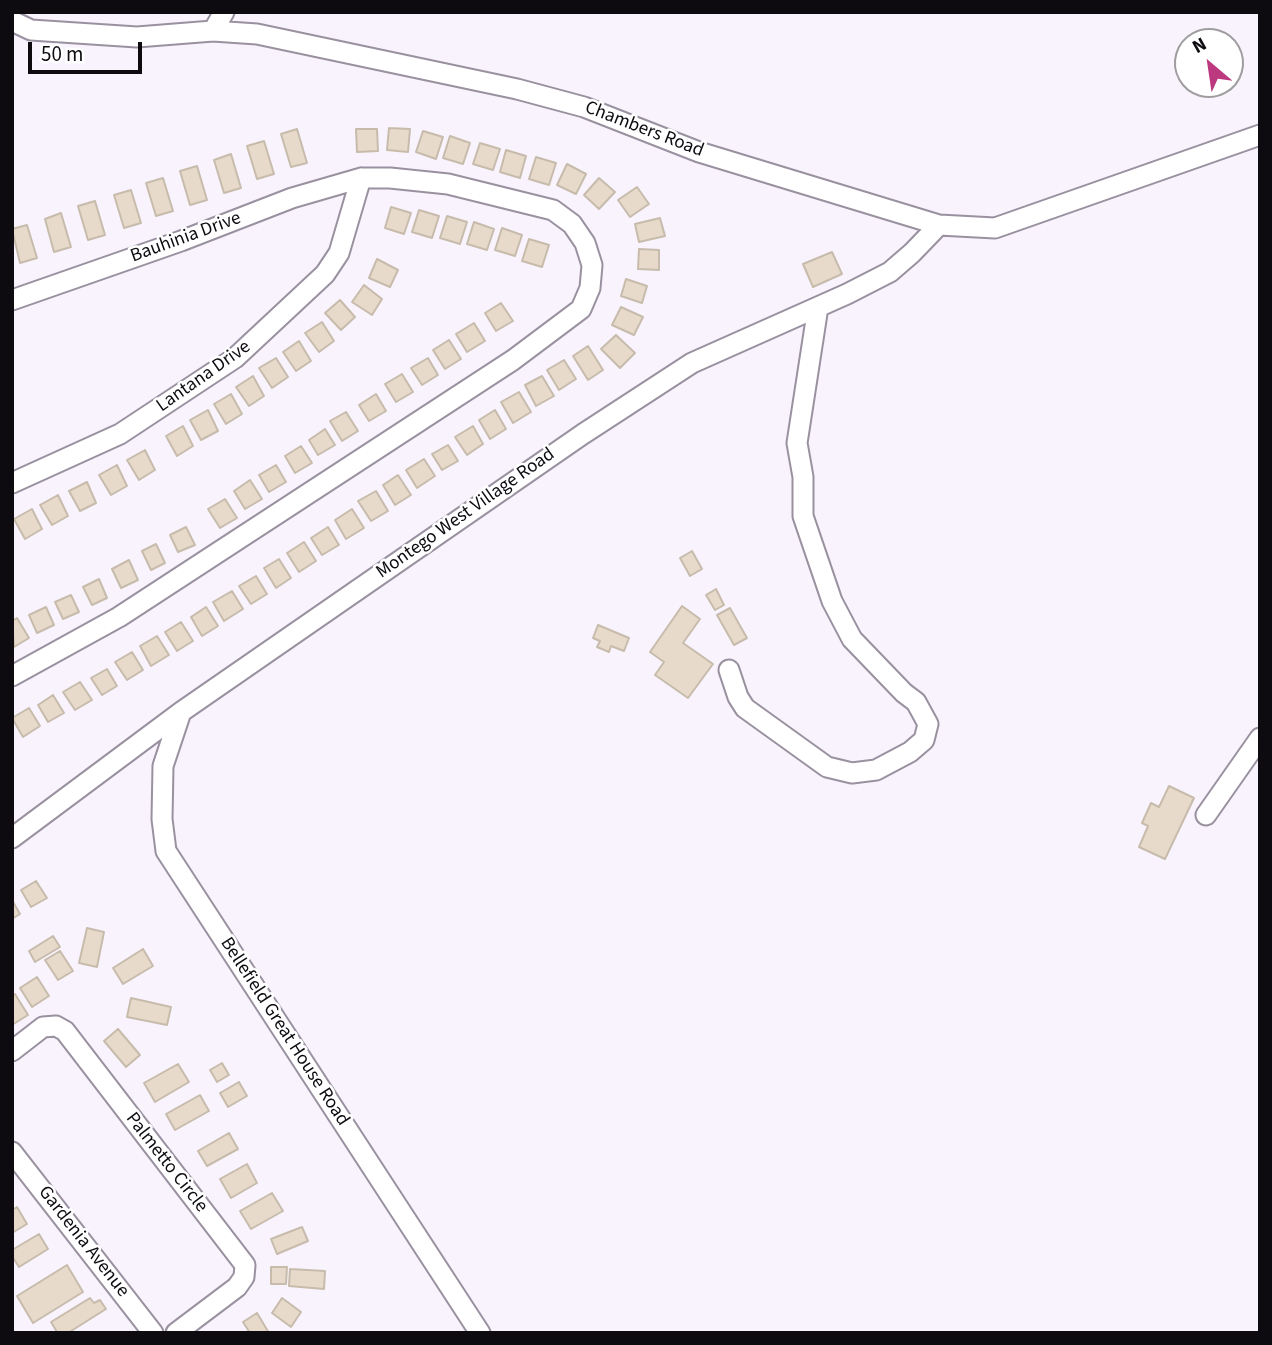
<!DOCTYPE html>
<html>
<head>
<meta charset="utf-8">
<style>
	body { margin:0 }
	#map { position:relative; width:1272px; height:1345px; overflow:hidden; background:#f9f3fd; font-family:"Source Sans 3",sans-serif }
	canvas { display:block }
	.frame { position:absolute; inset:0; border:14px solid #0e0b10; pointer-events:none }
	.north { position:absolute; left:1174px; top:28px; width:70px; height:70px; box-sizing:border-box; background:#fff; border:2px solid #9f9d9f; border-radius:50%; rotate:331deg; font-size:19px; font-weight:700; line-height:28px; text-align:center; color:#0e0b10 }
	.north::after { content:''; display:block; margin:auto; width:24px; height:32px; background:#bc3980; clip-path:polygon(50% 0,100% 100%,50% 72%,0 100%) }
	.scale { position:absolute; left:28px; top:42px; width:114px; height:32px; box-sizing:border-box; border:4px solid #0e0b10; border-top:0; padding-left:9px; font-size:21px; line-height:24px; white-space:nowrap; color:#0e0b10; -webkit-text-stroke:5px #fff; paint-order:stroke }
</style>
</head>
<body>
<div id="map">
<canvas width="1272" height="1345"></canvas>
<div class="frame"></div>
<div class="north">N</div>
<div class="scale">50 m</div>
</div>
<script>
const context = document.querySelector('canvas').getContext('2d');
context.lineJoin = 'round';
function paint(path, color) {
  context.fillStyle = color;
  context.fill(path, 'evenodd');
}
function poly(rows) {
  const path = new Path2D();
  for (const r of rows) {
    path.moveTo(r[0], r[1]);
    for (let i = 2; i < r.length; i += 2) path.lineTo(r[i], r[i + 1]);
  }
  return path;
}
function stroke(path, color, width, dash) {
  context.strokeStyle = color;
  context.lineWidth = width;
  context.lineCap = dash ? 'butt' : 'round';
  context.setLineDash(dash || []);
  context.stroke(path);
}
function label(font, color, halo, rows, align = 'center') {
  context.font = font + ' "Source Sans 3",sans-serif';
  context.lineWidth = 5;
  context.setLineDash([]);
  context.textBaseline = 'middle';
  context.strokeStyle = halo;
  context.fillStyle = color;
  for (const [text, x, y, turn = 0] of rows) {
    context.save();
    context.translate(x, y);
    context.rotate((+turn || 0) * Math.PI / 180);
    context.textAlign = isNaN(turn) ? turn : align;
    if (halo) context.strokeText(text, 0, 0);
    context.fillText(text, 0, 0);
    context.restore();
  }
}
const building = poly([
	[389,128,410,129,408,152,387,150,389,128],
	[297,129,307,163,291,167,281,134,297,129],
	[356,129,377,129,378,151,357,152,356,129],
	[423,131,443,137,436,159,416,152,423,131],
	[450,136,470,143,463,164,443,158,450,136],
	[264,141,274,174,257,179,247,146,264,141],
	[480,143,500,149,493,170,473,164,480,143],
	[506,150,526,156,520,178,500,172,506,150],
	[231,154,241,188,224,193,214,160,231,154],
	[536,157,556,163,549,185,529,179,536,157],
	[567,164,586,174,576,194,557,185,567,164],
	[197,166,207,200,190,205,180,171,197,166],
	[163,178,173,211,156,216,146,183,163,178],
	[599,178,615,192,599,209,584,195,599,178],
	[637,187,649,204,630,217,618,200,637,187],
	[131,190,141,223,124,228,114,195,131,190],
	[95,201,105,235,88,240,78,206,95,201],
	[391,207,411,213,404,234,385,228,391,207],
	[419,210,439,216,432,238,412,232,419,210],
	[61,213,71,247,54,252,45,219,61,213],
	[447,216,467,222,460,244,440,238,447,216],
	[660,218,665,236,639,242,635,224,660,218],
	[474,222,494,229,487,250,467,244,474,222],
	[27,225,37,258,20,263,12,229,27,225],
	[502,228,522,235,515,256,495,250,502,228],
	[529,239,549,245,542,267,522,261,529,239],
	[639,249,659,250,659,270,638,269,639,249],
	[832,252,842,274,813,287,803,264,832,252],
	[377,259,398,270,390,287,369,278,377,259],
	[626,279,647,286,642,303,621,296,626,279],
	[364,285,382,299,372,315,352,302,364,285],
	[340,300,355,317,341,330,325,313,340,300],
	[501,303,513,321,496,331,485,313,501,303],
	[621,307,643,317,634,335,612,325,621,307],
	[322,322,334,341,319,352,305,333,322,322],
	[474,323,485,341,467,352,456,334,474,323],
	[616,335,635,353,620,368,601,349,616,335],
	[449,340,461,359,445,369,433,350,449,340],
	[299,341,311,361,296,371,283,352,299,341],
	[588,346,603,370,588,380,573,356,588,346],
	[276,358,288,377,272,388,259,368,276,358],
	[428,358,438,375,422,385,411,368,428,358],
	[564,360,576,379,559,390,547,370,564,360],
	[402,374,413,392,396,402,385,384,402,374],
	[253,376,264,396,249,406,236,387,253,376],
	[542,376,554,396,536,406,525,385,542,376],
	[519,392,531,412,513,423,501,402,519,392],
	[231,394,242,414,226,424,214,404,231,394],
	[376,394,386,411,369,421,359,405,376,394],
	[208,410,218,431,201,440,190,420,208,410],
	[495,410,506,429,490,439,479,420,495,410],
	[346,412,358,431,342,441,330,421,346,412],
	[183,426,193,446,177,456,166,436,183,426],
	[473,426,483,444,467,455,455,437,473,426],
	[325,429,335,445,318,455,309,440,325,429],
	[448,445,458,461,442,470,432,454,448,445],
	[301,446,312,463,295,473,285,456,301,446],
	[145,450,155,470,139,480,127,460,145,450],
	[424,459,435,476,417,488,406,470,424,459],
	[117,465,127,486,111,495,99,475,117,465],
	[276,465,286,482,269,492,259,475,276,465],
	[398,475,411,495,395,505,383,485,398,475],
	[250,480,262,499,245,509,234,491,250,480],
	[87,482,96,503,80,511,69,491,87,482],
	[376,491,388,511,371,521,358,501,376,491],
	[58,495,68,516,52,525,40,505,58,495],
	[225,499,237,518,220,528,208,509,225,499],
	[32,509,42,529,25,539,14,519,32,509],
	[352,509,364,528,346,539,335,520,352,509],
	[186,527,195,545,178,552,170,535,186,527],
	[328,527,339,545,322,555,311,538,328,527],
	[304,542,316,561,299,572,287,553,304,542],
	[156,544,165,563,151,570,142,551,156,544],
	[692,551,702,569,690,576,680,558,692,551],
	[279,559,291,578,276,588,264,568,279,559],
	[129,560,138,580,121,588,112,569,129,560],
	[256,576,267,594,251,604,239,586,256,576],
	[99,579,107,598,92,605,83,587,99,579],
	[716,589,724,605,715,610,706,595,716,589],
	[232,591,243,609,224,621,213,602,232,591],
	[71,595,79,612,63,619,55,602,71,595],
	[682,606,700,619,683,643,713,664,688,698,655,675,664,662,650,652,682,606],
	[46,607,54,625,37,633,29,615,46,607],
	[206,607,218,626,202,636,191,617,206,607],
	[730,608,747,638,734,645,717,615,730,608],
	[17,618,29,638,14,647,12,621,17,618],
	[181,622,193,641,177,651,165,632,181,622],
	[598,625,629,638,624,651,611,646,609,652,597,647,600,641,593,638,598,625],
	[157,636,169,655,151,666,140,646,157,636],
	[132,652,143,670,127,680,115,662,132,652],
	[107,669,117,686,102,695,91,678,107,669],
	[80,682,92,700,75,710,63,692,80,682],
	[53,695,64,713,48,722,38,705,53,695],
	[29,708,40,726,23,737,12,718,29,708],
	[1169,786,1194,798,1165,859,1139,847,1148,826,1142,823,1151,803,1159,807,1169,786],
	[36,881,47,898,31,907,21,890,36,881],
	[12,900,20,914,12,919,12,900],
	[87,928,104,932,97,967,79,963,87,928],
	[53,936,60,947,35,962,29,951,53,936],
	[143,949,153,966,123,984,113,968,143,949],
	[60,951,73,971,58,980,45,960,60,951],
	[37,977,49,996,32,1007,20,988,37,977],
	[15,994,28,1015,12,1025,12,996,15,994],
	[131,998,171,1007,167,1025,127,1017,131,998],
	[118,1029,140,1055,126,1067,104,1041,118,1029],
	[222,1063,229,1075,217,1082,210,1070,222,1063],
	[178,1064,189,1082,155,1102,144,1083,178,1064],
	[239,1082,247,1096,228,1107,220,1093,239,1082],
	[200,1095,209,1111,175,1130,166,1114,200,1095],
	[229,1133,238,1149,207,1166,198,1151,229,1133],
	[247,1164,257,1183,231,1198,220,1179,247,1164],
	[272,1193,283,1211,251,1229,240,1211,272,1193],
	[17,1207,27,1224,12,1233,12,1210,17,1207],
	[302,1227,308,1241,277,1254,271,1239,302,1227],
	[39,1234,48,1249,19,1267,12,1256,12,1250,39,1234],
	[67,1265,83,1292,33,1323,17,1296,67,1265],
	[271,1267,287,1267,286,1284,271,1284,271,1267],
	[290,1269,325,1271,324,1289,289,1286,290,1269],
	[90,1298,94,1303,100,1300,106,1309,68,1333,55,1333,57,1332,51,1322,90,1298],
	[282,1298,301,1312,291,1327,272,1313,282,1298],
	[257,1313,269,1333,250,1333,243,1322,257,1313]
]);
const minor = poly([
	[12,21,31,30,137,37,213,31,257,34,517,89,584,107,699,152,939,225,995,228,1260,135],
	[213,31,224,12],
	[12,300,181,241,292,198,361,178,390,178,448,184,553,210,572,224,585,243,592,265,590,288,581,309,513,360,119,617,12,676],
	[12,483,120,434,235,358,325,274,339,253,361,178],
	[729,670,738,697,745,708,827,767,852,773,876,770,910,752,924,740,928,724,916,702,904,693,852,639,832,601,803,516,803,477,797,443,818,307],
	[181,712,163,766,162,819,166,851,480,1333],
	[1206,815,1260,738],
	[12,838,181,712,583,434,692,363,847,294,890,272,912,253,939,225],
	[12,1051,43,1027,56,1026,65,1031,245,1265,244,1277,237,1287,176,1333],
	[12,1152,153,1333]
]);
const streetNames = [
	["Chambers Road",644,130,21],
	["Bauhinia Drive",186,238,-20],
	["Lantana Drive",204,377,-35],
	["Montego West Village Road",466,514,-35],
	["Bellefield Great House Road",284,1032,57],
	["Palmetto Circle",166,1163,52],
	["Gardenia Avenue",83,1242,52]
];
paint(building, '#e7dacb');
stroke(building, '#c7bcac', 2);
stroke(minor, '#9a91a0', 23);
stroke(minor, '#fff', 19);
label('19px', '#0e0b10', '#fff', streetNames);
</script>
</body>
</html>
